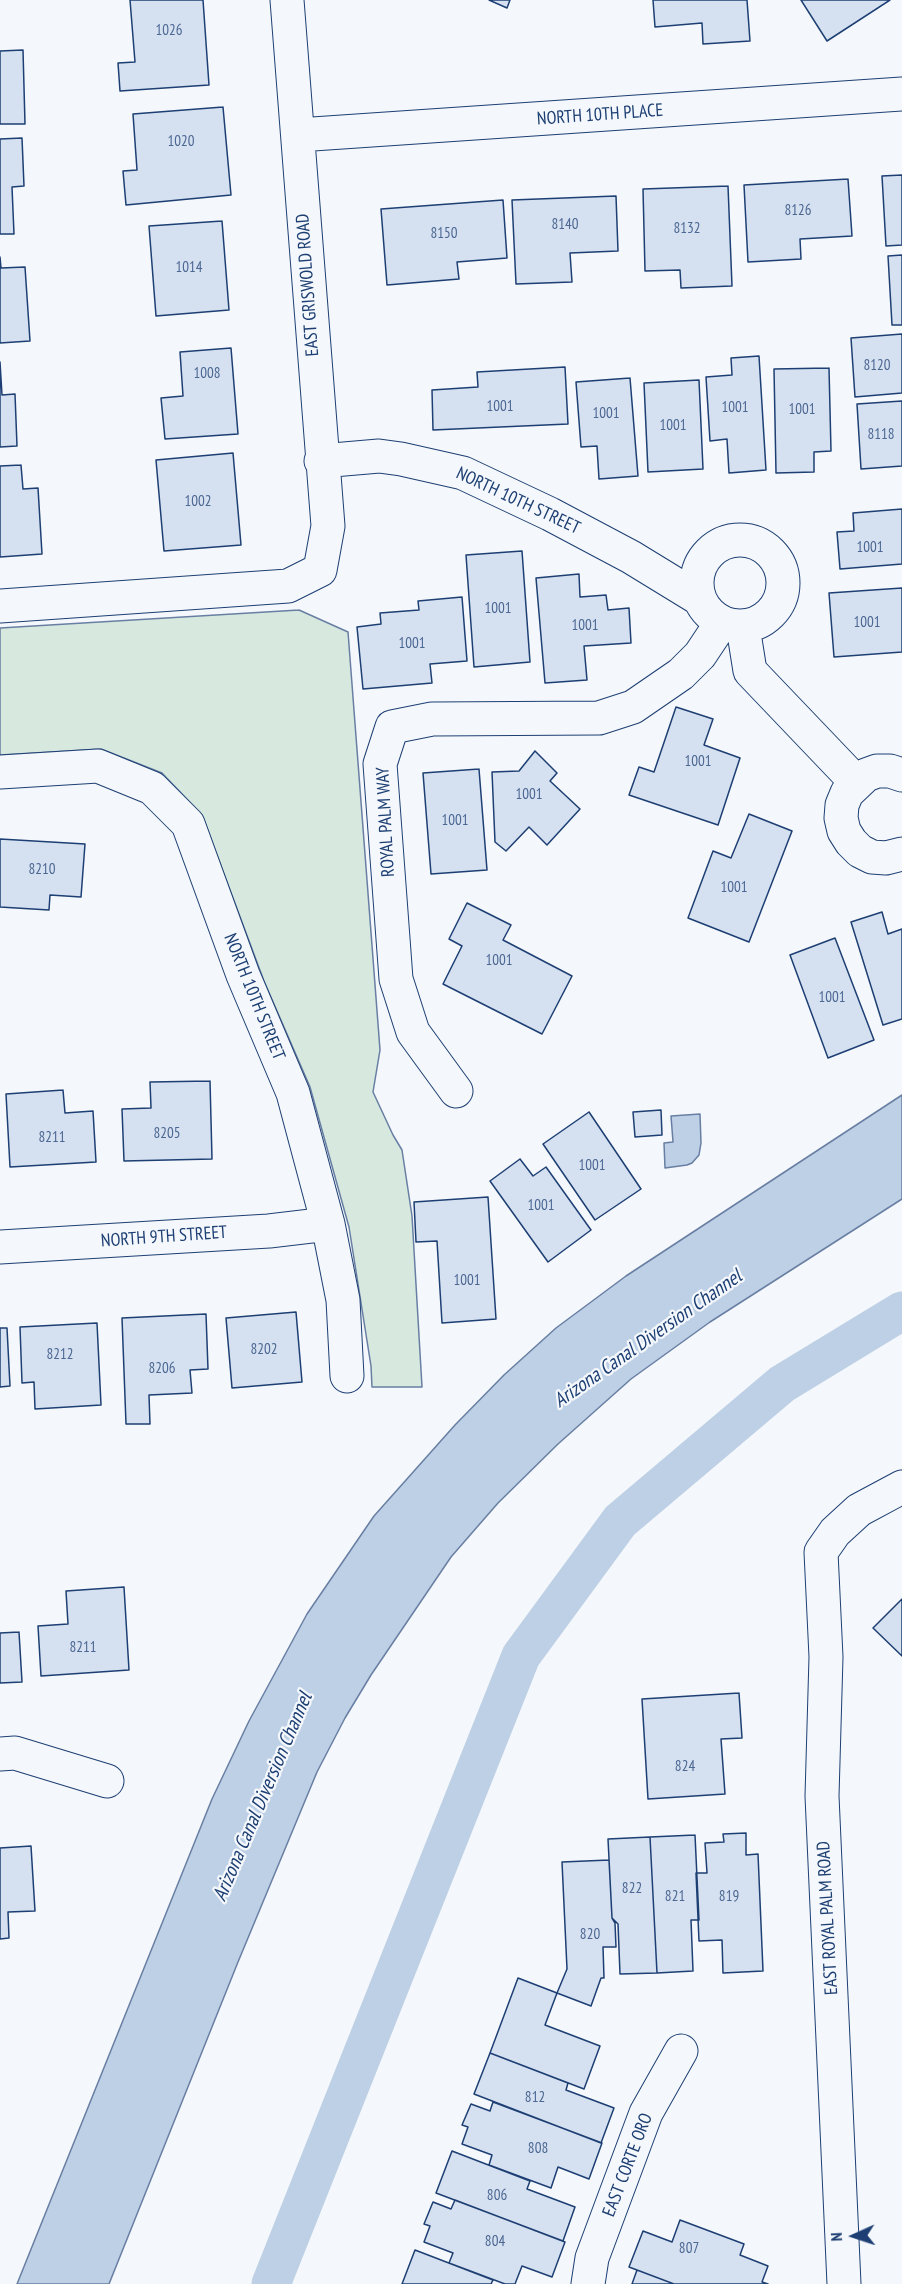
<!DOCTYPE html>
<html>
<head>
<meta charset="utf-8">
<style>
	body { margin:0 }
	#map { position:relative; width:902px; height:2284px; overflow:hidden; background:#f4f7fb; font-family:"PT Sans Narrow",sans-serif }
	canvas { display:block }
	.north { position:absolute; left:824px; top:2206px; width:60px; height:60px; -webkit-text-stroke:4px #f4f7fb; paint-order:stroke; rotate:267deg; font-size:16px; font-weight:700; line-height:24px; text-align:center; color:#1d3f73 }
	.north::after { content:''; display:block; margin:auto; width:21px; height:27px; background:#1d3f73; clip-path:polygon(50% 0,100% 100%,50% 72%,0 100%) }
</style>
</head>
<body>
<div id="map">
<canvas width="902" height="2284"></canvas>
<div class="north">N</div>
</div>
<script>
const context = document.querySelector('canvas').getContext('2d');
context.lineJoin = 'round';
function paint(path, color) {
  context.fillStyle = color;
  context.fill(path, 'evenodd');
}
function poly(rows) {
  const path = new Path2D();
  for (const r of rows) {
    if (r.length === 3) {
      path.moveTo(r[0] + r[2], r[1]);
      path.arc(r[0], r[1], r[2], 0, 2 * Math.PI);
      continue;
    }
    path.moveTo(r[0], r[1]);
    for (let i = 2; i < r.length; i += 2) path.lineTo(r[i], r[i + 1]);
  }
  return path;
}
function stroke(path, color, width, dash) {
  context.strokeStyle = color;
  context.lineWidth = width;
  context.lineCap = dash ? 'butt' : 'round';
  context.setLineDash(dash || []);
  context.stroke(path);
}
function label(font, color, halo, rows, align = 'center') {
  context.font = font + ' "PT Sans Narrow",sans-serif';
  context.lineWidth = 4.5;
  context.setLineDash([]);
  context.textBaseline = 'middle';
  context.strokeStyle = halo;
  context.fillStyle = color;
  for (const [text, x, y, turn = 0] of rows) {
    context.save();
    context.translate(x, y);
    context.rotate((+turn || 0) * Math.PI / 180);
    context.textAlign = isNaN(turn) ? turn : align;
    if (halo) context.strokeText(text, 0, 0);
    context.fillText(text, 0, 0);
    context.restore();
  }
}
const green = poly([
	[299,610,348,632,380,1050,373,1092,393,1135,402,1150,412,1216,422,1387,372,1387,371,1366,349,1227,310,1087,264,981,202,815,162,773,101,749,0,755,0,628,299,610]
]);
const water = poly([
	[902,1095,902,1199,710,1322,631,1379,558,1444,498,1503,451,1557,371,1675,345,1718,317,1772,238,1962,109,2284,17,2284,212,1799,249,1721,307,1614,374,1516,455,1425,504,1375,556,1328,626,1276,902,1095],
	[700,1114,701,1143,699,1155,692,1163,687,1165,665,1168,664,1143,673,1142,671,1116,700,1114]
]);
const canal = poly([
	[271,2284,521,1656,620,1521,782,1384,902,1311]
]);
const building = poly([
	[130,0,203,0,209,85,120,91,118,63,135,62,130,0],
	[489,0,510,0,507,8,489,0],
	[653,0,747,0,750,41,703,44,702,23,655,27,653,0],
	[801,0,890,0,827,41,801,0],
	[23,50,25,124,0,124,0,51,23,50],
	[223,107,231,195,126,205,123,171,137,170,133,114,223,107],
	[22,138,24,186,12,187,14,234,0,234,0,139,22,138],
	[902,175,902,245,886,246,882,176,902,175],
	[848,179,852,236,800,239,801,259,748,262,744,185,848,179],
	[728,186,732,286,681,288,680,270,645,271,643,189,728,186],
	[616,196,618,251,570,253,572,282,516,284,512,200,616,196],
	[503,200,507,258,457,262,459,279,387,285,381,209,503,200],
	[222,221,229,310,156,316,149,226,222,221],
	[902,255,902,325,892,325,888,256,902,255],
	[0,257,1,268,25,267,30,341,0,343,0,257],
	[902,334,902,393,855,397,851,338,902,334],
	[231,348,238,434,165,439,161,398,183,396,180,352,231,348],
	[759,356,766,470,729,473,727,439,710,441,706,377,732,375,731,358,759,356],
	[0,362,2,395,15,394,17,446,0,447,0,362],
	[565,367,568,424,433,430,432,390,478,387,477,372,565,367],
	[829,368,831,451,814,452,814,472,776,473,774,369,829,368],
	[630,378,638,476,599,479,597,446,581,447,576,382,630,378],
	[699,380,703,469,648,472,644,383,699,380],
	[902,401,902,466,861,469,857,404,902,401],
	[233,453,241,545,164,551,156,460,233,453],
	[21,465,23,489,38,488,42,554,0,557,0,466,21,465],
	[902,509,902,564,840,569,837,532,854,531,853,513,902,509],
	[522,551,530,662,474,667,466,555,522,551],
	[579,574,580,597,606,595,608,610,629,608,631,643,584,646,587,680,545,683,536,578,579,574],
	[902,588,902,652,834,657,829,593,902,588],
	[462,597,467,661,430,664,432,683,363,689,357,627,381,624,380,613,419,610,418,601,462,597],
	[676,707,713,719,704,745,740,758,718,825,629,795,639,767,654,772,676,707],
	[535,751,557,773,550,781,580,809,547,845,529,827,506,851,495,842,492,772,519,771,535,751],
	[479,769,487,870,431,874,423,773,479,769],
	[749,814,792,831,749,942,688,918,713,851,731,858,749,814],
	[0,839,85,844,81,897,50,895,49,910,0,907,0,839],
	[467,903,511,925,503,940,572,976,542,1034,443,984,462,946,449,939,467,903],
	[882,912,888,934,902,929,902,1019,883,1025,851,922,882,912],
	[835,938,874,1040,828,1058,790,955,835,938],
	[210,1081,212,1159,124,1161,122,1109,151,1108,150,1082,210,1081],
	[63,1090,65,1113,93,1111,96,1162,10,1167,6,1094,63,1090],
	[661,1110,662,1135,635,1137,633,1112,661,1110],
	[589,1112,641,1189,595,1220,543,1144,589,1112],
	[520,1159,533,1176,546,1167,591,1230,548,1262,490,1181,520,1159],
	[488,1197,496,1319,442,1323,437,1241,416,1242,414,1202,488,1197],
	[296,1312,302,1382,232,1388,226,1318,296,1312],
	[206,1314,208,1369,190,1370,192,1393,149,1395,150,1424,126,1424,122,1318,206,1314],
	[97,1323,101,1405,35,1409,34,1382,22,1383,20,1327,97,1323],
	[0,1328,7,1328,10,1386,0,1387,0,1328],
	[124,1587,129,1670,41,1676,38,1626,68,1624,66,1591,124,1587],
	[902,1599,902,1656,873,1628,902,1599],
	[19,1632,22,1682,0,1683,0,1633,19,1632],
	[739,1693,742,1738,721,1739,725,1794,648,1799,642,1699,739,1693],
	[746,1833,746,1855,758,1854,763,1971,723,1973,722,1940,699,1941,696,1873,707,1873,705,1843,724,1842,723,1834,746,1833],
	[695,1835,699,1920,691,1920,693,1971,657,1973,650,1837,695,1835],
	[650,1837,657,1973,620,1974,618,1924,612,1918,608,1839,650,1837],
	[31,1846,35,1911,8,1912,9,1938,0,1939,0,1848,31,1846],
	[609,1860,612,1918,615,1923,616,1947,603,1947,604,1978,601,1978,591,2006,557,1993,567,1969,562,1862,609,1860],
	[518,1978,557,1993,545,2025,600,2046,584,2089,490,2053,518,1978],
	[490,2053,568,2083,566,2090,614,2108,601,2143,474,2094,490,2053],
	[493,2102,602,2143,589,2179,558,2167,551,2188,489,2165,492,2155,462,2144,468,2127,462,2125,471,2104,490,2111,493,2102],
	[452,2151,530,2181,527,2189,575,2207,563,2241,436,2193,452,2151],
	[455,2200,565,2242,552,2277,522,2266,515,2284,505,2284,449,2263,453,2253,424,2242,430,2226,424,2224,433,2202,451,2209,455,2200],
	[680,2220,744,2244,740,2255,768,2266,762,2282,768,2284,674,2284,629,2267,643,2231,672,2242,680,2220],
	[415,2250,493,2280,491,2284,402,2284,415,2250],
	[637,2270,674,2284,632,2284,637,2270]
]);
const street = poly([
	[298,135,902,94],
	[321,461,379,456,401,459,463,473,550,514,631,557,698,598],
	[740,583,43],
	[0,606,288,586,320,570,328,526,287,0],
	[743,627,750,671,856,782],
	[0,772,98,766,152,788,188,824,243,975,293,1093,328,1224,343,1300,347,1376],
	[902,775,890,771,877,771,866,775,847,793,842,805,841,818,844,831,851,842,860,851,872,857,886,858,902,854],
	[456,1091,413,1032,396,979,380,764,392,727,432,719,599,718,633,707,681,674,700,655,722,622],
	[0,1247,269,1231,328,1224],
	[0,1754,15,1753,107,1781],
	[588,2284,592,2258,646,2113,681,2051],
	[844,2284,822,1796,826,1657,821,1552,835,1532,859,1510,902,1487]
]);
const numberNames = [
	["1026",169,31],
	["1020",181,142],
	["8126",798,211],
	["8140",565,225],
	["8132",687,229],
	["8150",444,234],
	["1014",189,268],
	["8120",877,366],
	["1008",207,374],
	["1001",500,407],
	["1001",735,408],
	["1001",802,410],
	["1001",606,414],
	["1001",673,426],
	["8118",881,435],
	["1002",198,502],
	["1001",870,548],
	["1001",498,609],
	["1001",867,623],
	["1001",585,626],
	["1001",412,644],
	["1001",698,762],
	["1001",529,795],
	["1001",455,821],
	["8210",42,870],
	["1001",734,888],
	["1001",499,961],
	["1001",832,998],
	["8205",167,1134],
	["8211",52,1138],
	["1001",592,1166],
	["1001",541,1206],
	["1001",467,1281],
	["8202",264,1350],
	["8212",60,1355],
	["8206",162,1369],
	["8211",83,1648],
	["824",685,1767],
	["822",632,1889],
	["821",675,1897],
	["819",729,1897],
	["820",590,1935],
	["812",535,2098],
	["808",538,2149],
	["806",497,2196],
	["804",495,2242],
	["807",689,2249]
];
const streetNames = [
	["NORTH 10TH PLACE",600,115,-4],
	["EAST GRISWOLD ROAD",308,285,-94],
	["NORTH 10TH STREET",518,501,25],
	["ROYAL PALM WAY",386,822,-93],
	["NORTH 10TH STREET",254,997,68],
	["NORTH 9TH STREET",164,1237,-4],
	["EAST ROYAL PALM ROAD",828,1918,-93],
	["EAST CORTE ORO",628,2165,-69]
];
const waterNames = [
	["Arizona Canal Diversion Channel",648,1339,-35],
	["Arizona Canal Diversion Channel",263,1797,-67]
];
paint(green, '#d7e8df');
stroke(green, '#687fa3', 1.5);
paint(water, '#bed0e5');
stroke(water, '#687fa3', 1.5);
stroke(canal, '#bed0e5', 39);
paint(building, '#d5e0f0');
stroke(building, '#1d3f73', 1.5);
stroke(street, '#1d3f73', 35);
stroke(street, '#f4f7fb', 33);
label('15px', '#4b6792', null, numberNames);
label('18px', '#1d3f73', '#f4f7fb', streetNames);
label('italic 20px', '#1d3f73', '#f4f7fb', waterNames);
</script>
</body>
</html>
